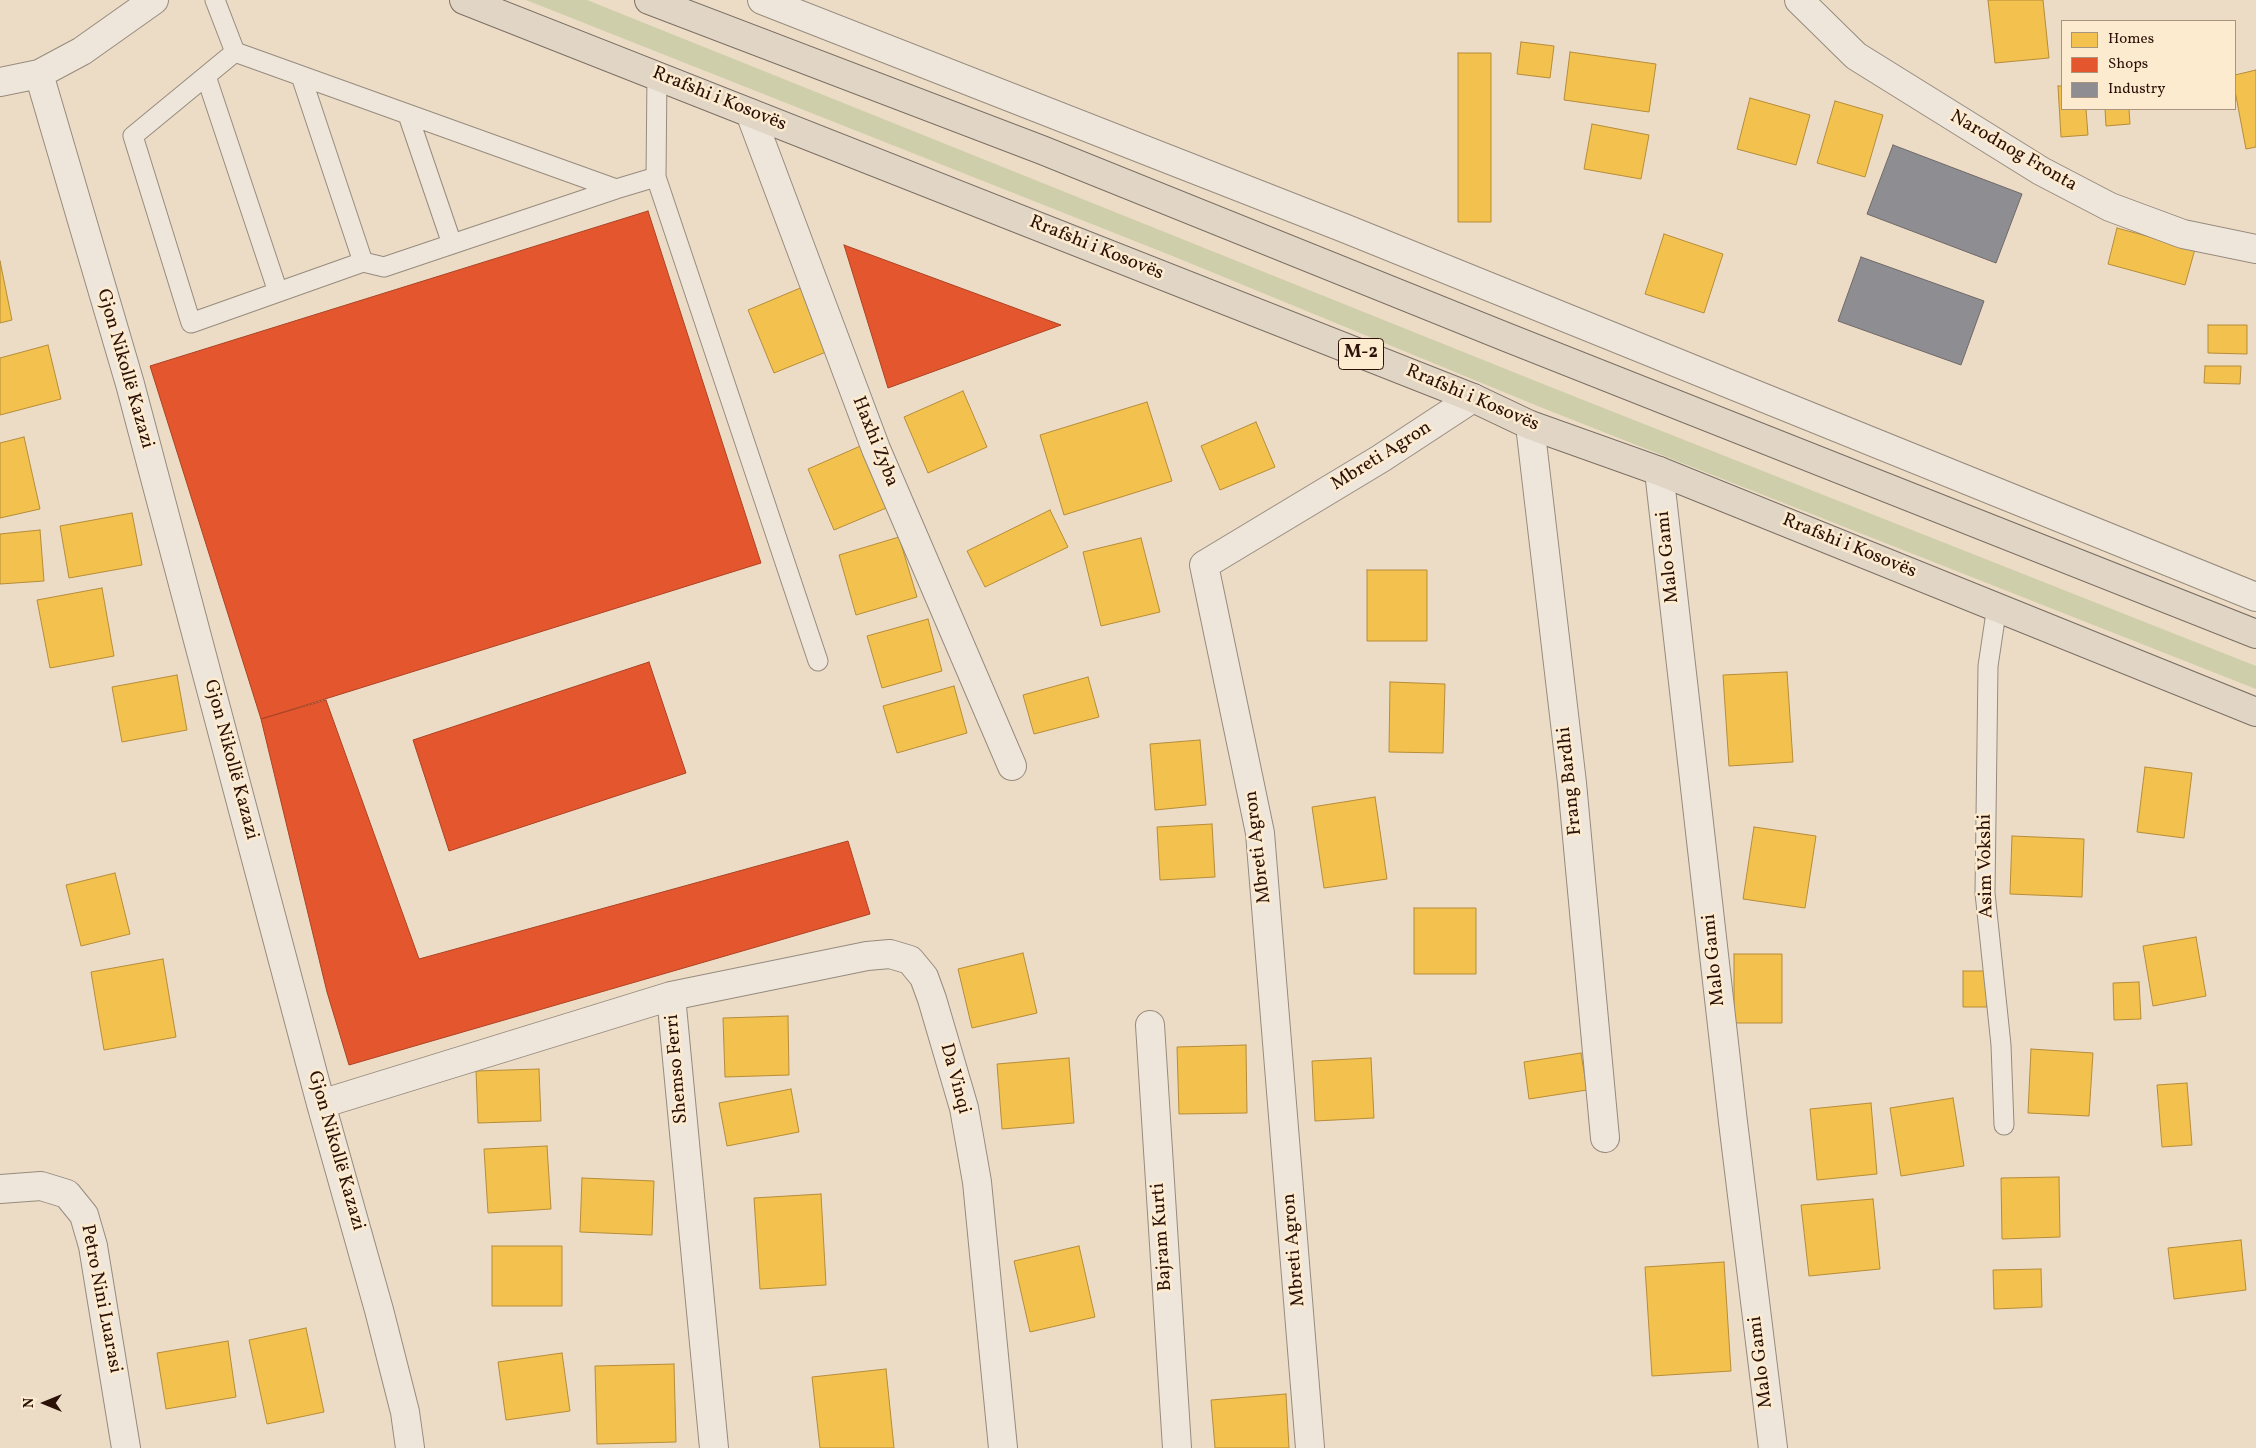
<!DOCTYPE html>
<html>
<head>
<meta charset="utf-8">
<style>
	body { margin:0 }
	#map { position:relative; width:2256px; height:1448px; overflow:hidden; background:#ecdcc6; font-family:Vollkorn,serif }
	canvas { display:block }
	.legend { position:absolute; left:2061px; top:20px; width:175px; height:90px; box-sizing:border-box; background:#fdebd0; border:1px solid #a99480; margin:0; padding:6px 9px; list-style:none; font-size:15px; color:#2b1107 }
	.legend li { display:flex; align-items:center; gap:10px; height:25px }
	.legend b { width:25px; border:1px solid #a99480 }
	.north { position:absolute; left:20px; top:1378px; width:50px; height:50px; -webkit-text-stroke:4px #fdebd0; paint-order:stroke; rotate:270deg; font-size:14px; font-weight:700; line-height:20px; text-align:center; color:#2b1107 }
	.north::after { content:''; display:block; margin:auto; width:18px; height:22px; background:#2b1107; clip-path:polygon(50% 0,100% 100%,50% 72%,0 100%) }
</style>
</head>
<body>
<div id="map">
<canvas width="2256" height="1448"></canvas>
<ul class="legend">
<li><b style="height:14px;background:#f2c14e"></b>Homes</li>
<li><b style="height:14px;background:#e4572e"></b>Shops</li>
<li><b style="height:14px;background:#8d8d92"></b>Industry</li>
</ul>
<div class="north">N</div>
</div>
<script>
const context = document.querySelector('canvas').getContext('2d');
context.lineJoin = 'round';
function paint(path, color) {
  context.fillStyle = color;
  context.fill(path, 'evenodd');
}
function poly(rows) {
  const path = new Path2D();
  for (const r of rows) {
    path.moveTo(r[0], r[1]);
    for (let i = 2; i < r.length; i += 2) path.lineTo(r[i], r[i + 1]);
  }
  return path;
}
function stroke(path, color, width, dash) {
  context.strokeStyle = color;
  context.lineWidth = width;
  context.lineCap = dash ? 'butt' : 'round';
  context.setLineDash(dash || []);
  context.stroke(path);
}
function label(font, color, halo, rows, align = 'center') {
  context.font = font + ' Vollkorn,serif';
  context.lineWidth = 5;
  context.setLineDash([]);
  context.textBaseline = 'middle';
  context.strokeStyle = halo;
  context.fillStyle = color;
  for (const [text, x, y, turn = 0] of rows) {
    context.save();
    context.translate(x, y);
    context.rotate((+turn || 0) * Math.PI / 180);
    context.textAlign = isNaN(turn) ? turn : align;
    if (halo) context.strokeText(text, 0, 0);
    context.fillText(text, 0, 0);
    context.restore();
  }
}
const green = poly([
	[526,0,587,0,1553,388,2256,666,2256,689,1545,409,1175,257]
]);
const homes = poly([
	[1988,0,2043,0,2049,58,1995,63,1988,0],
	[1521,42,1554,46,1550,78,1517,74,1521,42],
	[1570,52,1656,64,1649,112,1564,100,1570,52],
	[1458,53,1491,53,1491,222,1458,222,1458,53],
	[2256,70,2256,147,2246,149,2235,91,2235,75,2256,70],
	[2058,86,2062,86,2062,109,2086,109,2088,135,2061,137,2058,86],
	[1750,98,1810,115,1796,165,1737,149,1750,98],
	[1835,101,1883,115,1865,177,1817,163,1835,101],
	[2105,109,2129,109,2130,124,2106,126,2105,109],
	[1592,124,1649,135,1641,179,1584,169,1592,124],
	[2117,228,2195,249,2185,285,2108,264,2117,228],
	[1664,234,1723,254,1704,313,1645,294,1664,234],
	[0,261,12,320,0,323,0,261],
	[805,286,831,350,774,373,748,310,805,286],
	[2208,325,2247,325,2247,354,2208,353,2208,325],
	[48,345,61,399,0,415,0,358,48,345],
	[2205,366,2241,366,2240,384,2204,383,2205,366],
	[963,391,987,447,928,473,904,417,963,391],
	[1147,402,1172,481,1064,515,1040,435,1147,402],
	[1256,422,1275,467,1220,490,1201,446,1256,422],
	[24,437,40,509,0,518,0,443,24,437],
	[865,444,891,506,834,530,808,469,865,444],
	[1050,510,1068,547,985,587,967,551,1050,510],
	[132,513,142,565,69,578,60,526,132,513],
	[40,530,44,581,0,584,0,534,40,530],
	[899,537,917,597,856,615,839,555,899,537],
	[1141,538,1160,612,1101,626,1083,552,1141,538],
	[1367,570,1427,570,1427,641,1367,641,1367,570],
	[102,588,114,656,50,668,37,600,102,588],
	[928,619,942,671,882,688,867,636,928,619],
	[1787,672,1793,762,1729,766,1723,675,1787,672],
	[177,675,187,730,122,742,112,687,177,675],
	[1088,677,1099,717,1034,734,1023,695,1088,677],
	[1390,682,1445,684,1443,753,1389,752,1390,682],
	[954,686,967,733,897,753,883,706,954,686],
	[1200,740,1206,805,1155,810,1150,744,1200,740],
	[2145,767,2192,773,2184,838,2137,832,2145,767],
	[1375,797,1387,879,1324,888,1312,807,1375,797],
	[1212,824,1215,877,1160,880,1157,827,1212,824],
	[1754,827,1816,836,1805,908,1743,899,1754,827],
	[2012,836,2084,839,2082,897,2010,894,2012,836],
	[115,873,130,934,81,946,66,885,115,873],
	[1414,908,1476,908,1476,974,1414,974,1414,908],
	[2196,937,2206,996,2153,1006,2143,946,2196,937],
	[1023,953,1037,1013,972,1028,958,969,1023,953],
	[1734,954,1782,954,1782,1023,1734,1023,1734,954],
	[163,959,176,1037,104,1050,91,972,163,959],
	[1963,971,1987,971,1987,1007,1963,1007,1963,971],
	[2139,982,2141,1019,2114,1020,2113,983,2139,982],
	[788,1016,789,1075,725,1077,723,1018,788,1016],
	[1246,1045,1247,1113,1179,1114,1177,1047,1246,1045],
	[2031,1049,2093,1053,2089,1116,2028,1113,2031,1049],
	[1581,1053,1587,1090,1529,1099,1524,1062,1581,1053],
	[1069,1058,1074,1123,1002,1129,997,1064,1069,1058],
	[1371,1058,1374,1118,1315,1121,1312,1061,1371,1058],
	[539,1069,541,1121,478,1123,476,1071,539,1069],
	[2187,1083,2192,1145,2162,1147,2157,1085,2187,1083],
	[791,1089,799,1132,727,1146,719,1103,791,1089],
	[1953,1098,1964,1166,1901,1176,1890,1108,1953,1098],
	[1871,1103,1877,1174,1817,1180,1810,1109,1871,1103],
	[547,1146,551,1209,488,1213,484,1149,547,1146],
	[2059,1177,2060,1237,2002,1239,2001,1178,2059,1177],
	[582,1178,654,1181,652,1235,580,1232,582,1178],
	[821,1194,826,1285,760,1289,754,1198,821,1194],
	[1873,1199,1880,1269,1809,1276,1801,1205,1873,1199],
	[2241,1240,2246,1290,2174,1299,2168,1248,2241,1240],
	[492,1246,562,1246,562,1306,492,1306,492,1246],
	[1079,1246,1095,1317,1030,1332,1014,1261,1079,1246],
	[1724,1262,1731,1371,1652,1376,1645,1267,1724,1262],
	[2041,1269,2042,1307,1994,1309,1993,1270,2041,1269],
	[306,1328,324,1412,267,1424,249,1340,306,1328],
	[228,1341,236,1397,166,1409,157,1353,228,1341],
	[562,1353,570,1411,506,1420,498,1362,562,1353],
	[674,1364,676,1442,597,1444,595,1366,674,1364],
	[886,1369,894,1448,820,1448,812,1377,886,1369],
	[1286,1394,1289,1448,1215,1448,1211,1400,1286,1394]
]);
const shops = poly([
	[648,211,761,563,261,719,150,366,648,211],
	[844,245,1061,325,888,388,844,245],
	[649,662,686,773,449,851,413,740,649,662],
	[326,700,419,959,848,841,870,914,349,1065,327,992,261,719,326,700]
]);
const industry = poly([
	[1893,145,2022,194,1996,263,1867,214,1893,145],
	[1861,257,1984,301,1961,365,1838,321,1861,257]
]);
const service = poly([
	[215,0,235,52,616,189,656,177,657,74],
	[235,52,133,136,191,323,363,262,301,76],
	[206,76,278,292],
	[408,115,452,244],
	[656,177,818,661],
	[363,262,384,267,616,189],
	[1997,606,1988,666,1985,893,2001,1045,2004,1125]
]);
const minor = poly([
	[762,0,1344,228,2256,597],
	[1799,0,1856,56,2041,171,2110,207,2183,234,2256,249],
	[39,74,130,384,321,1104,379,1310,405,1412,410,1448],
	[0,82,39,74,82,51,154,0],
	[750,113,876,449,1012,766],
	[1530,425,1572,783,1605,1138],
	[1659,471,1733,1122,1773,1448],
	[671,996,714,1448],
	[1150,1025,1177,1448],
	[321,1104,671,996,867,956,890,954,910,960,924,977,932,999,964,1108,977,1182,1003,1448],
	[0,1189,41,1186,67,1194,84,1215,93,1246,126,1448],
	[1310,1448,1260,833,1204,565,1380,459,1473,398]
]);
const trunk = poly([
	[464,0,1473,398,1530,425,1659,471,2256,712],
	[649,0,1042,150,1506,337,2256,634]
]);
const shields = [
	[1361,354,45]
];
const shieldNames = [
	["M-2",1361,354]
];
const streetNames = [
	["Rrafshi i Kosovës",719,100,22],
	["Narodnog Fronta",2013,152,30],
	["Rrafshi i Kosovës",1096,249,22],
	["Gjon Nikollë Kazazi",124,369,74],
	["Rrafshi i Kosovës",1472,399,23],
	["Haxhi Zyba",874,442,68],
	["Mbreti Agron",1382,457,-32],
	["Rrafshi i Kosovës",1849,547,22],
	["Malo Gami",1669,557,-96],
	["Gjon Nikollë Kazazi",230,760,75],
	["Frang Bardhi",1571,781,-96],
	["Mbreti Agron",1259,847,-97],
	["Asim Vokshi",1987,866,-91],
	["Malo Gami",1715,960,-96],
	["Shemso Ferri",678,1069,-95],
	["Da Vinqi",954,1079,75],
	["Gjon Nikollë Kazazi",335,1151,74],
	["Bajram Kurti",1163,1237,-94],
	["Mbreti Agron",1295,1250,-95],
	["Petro Nini Luarasi",100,1299,79],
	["Malo Gami",1762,1362,-97]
];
paint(green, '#cfceaa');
paint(homes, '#f2c14e');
stroke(homes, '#b68c39', 1);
paint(shops, '#e4572e');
stroke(shops, '#ac4222', 1);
paint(industry, '#8d8d92');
stroke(industry, '#706868', 1);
stroke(service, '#978b7d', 21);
stroke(minor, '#978b7d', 30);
stroke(trunk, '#7b6f64', 30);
stroke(service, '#eee6db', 19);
stroke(minor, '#eee6db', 28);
stroke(trunk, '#e1d6c6', 28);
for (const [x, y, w] of shields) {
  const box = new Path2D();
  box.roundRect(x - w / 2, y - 15.5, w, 31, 4);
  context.fillStyle = '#fdebd0';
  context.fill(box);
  stroke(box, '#2b1107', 1);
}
label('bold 18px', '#2b1107', null, shieldNames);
label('19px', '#2b1107', '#fdebd0', streetNames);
</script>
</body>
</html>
